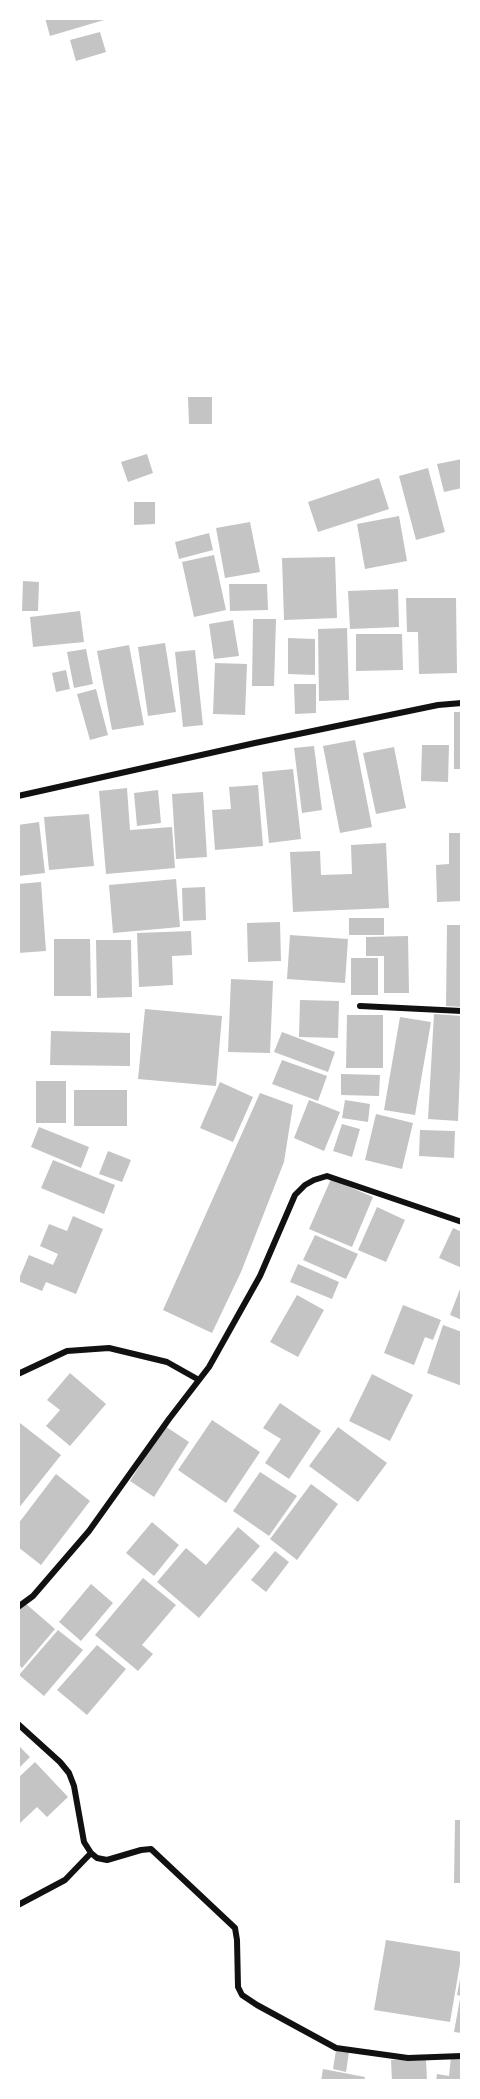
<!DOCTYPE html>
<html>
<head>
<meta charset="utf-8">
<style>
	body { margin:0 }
	#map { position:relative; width:480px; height:2099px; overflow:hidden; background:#fff; font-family:Raleway,sans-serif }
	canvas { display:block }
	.frame { position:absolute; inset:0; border:20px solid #fff; pointer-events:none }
</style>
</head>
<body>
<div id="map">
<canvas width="480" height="2099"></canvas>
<div class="frame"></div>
</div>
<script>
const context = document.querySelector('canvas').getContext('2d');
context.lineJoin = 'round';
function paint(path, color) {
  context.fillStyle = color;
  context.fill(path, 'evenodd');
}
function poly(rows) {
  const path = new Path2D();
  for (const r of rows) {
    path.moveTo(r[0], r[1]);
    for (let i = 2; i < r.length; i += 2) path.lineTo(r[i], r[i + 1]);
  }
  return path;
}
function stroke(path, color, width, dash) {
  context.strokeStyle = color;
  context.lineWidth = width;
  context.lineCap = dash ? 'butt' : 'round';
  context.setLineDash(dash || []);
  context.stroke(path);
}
const building = poly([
	[45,18,103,18,104,20,50,36],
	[100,32,106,52,76,61,70,40],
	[188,397,212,397,212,424,189,424],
	[147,454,153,473,128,482,121,462],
	[462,459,462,488,444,492,437,464],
	[428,468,445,532,416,540,399,476],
	[379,478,389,509,318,532,308,502],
	[134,502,155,502,155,524,134,525],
	[399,516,407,561,365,569,357,524],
	[250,522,260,572,225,578,216,528],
	[209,533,213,550,179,559,175,542],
	[214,555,226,610,194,617,182,562],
	[335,557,337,618,284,620,282,558],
	[23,581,39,582,38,611,22,611],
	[229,584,267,584,268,610,230,611],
	[398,589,399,627,350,629,348,591],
	[406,598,456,598,457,673,419,674,418,632,407,632],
	[80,611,84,642,33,647,30,617],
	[253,619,276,619,274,686,252,686],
	[233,620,239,656,214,659,209,624],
	[347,628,349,700,319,701,318,629],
	[356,634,402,634,403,670,356,671],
	[288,638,315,639,315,675,288,674],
	[165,643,176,712,148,716,138,647],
	[129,645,144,725,112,730,97,651],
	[86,649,93,684,74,688,67,652],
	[195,650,203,725,183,727,175,652],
	[215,663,247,664,245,715,213,714],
	[66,670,70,689,56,692,52,673],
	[294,684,316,684,316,713,295,714],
	[96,689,108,735,90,740,77,694],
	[454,712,462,712,462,769,454,769],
	[355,740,372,827,340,833,323,746],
	[422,745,449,745,448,782,421,781],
	[314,746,322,810,302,813,294,748],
	[394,747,406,808,376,814,363,753],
	[293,769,301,839,269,843,262,772],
	[258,785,263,846,215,850,212,810,231,809,229,787],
	[127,788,130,830,172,827,175,868,106,874,99,791],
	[158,790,161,823,137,826,134,793],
	[203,792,207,857,176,859,172,794],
	[89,814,94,866,49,870,44,817],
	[39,822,45,873,18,876,18,825],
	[449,833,462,833,462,901,437,902,436,865,449,864],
	[386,843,389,908,293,912,290,852,320,851,321,875,352,874,351,845],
	[176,879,180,927,113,933,109,885],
	[41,882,46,951,18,953,18,884],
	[205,887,206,920,183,921,182,888],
	[349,918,384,918,384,935,349,935],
	[280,922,281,961,248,962,247,923],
	[447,925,462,925,462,1007,446,1006],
	[191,931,192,955,172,956,173,985,139,987,137,933],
	[290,935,348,939,345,983,287,979],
	[408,936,409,993,384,993,384,956,366,956,366,937],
	[54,939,90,939,91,996,54,996],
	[96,940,131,940,132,997,97,998],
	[351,958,378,958,378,995,351,995],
	[231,979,273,981,270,1053,228,1052],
	[300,1000,339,1001,338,1038,299,1037],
	[145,1009,222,1016,216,1086,138,1079],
	[434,1014,462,1016,458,1121,428,1119],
	[347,1015,383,1015,383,1068,346,1068],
	[400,1017,431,1022,415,1115,384,1110],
	[51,1031,130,1033,130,1066,50,1065],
	[282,1032,335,1052,328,1072,274,1052],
	[282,1060,327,1076,318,1101,272,1084],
	[341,1074,380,1075,379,1096,341,1095],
	[36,1081,66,1081,66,1123,36,1123],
	[220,1082,253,1097,233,1142,200,1128],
	[74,1090,127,1090,127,1126,74,1126],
	[260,1093,293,1105,284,1162,241,1272,212,1333,163,1310],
	[309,1100,340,1112,324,1151,294,1138],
	[345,1100,370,1104,368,1122,342,1118],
	[376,1114,413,1123,402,1169,365,1160],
	[342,1124,360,1129,352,1157,333,1151],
	[39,1127,89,1147,81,1168,31,1147],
	[420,1130,455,1131,454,1158,419,1156],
	[108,1151,131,1160,122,1182,99,1174],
	[53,1160,115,1185,104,1214,41,1188],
	[331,1179,373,1197,352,1247,309,1229],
	[377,1207,405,1220,386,1262,358,1250],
	[73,1216,103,1229,76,1294,46,1282,42,1291,18,1281,29,1255,53,1265,58,1254,40,1246,49,1224,67,1231],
	[453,1228,462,1232,462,1268,439,1258],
	[315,1235,358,1254,346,1279,303,1260],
	[298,1264,339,1282,332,1299,290,1282],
	[462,1284,462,1320,450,1315],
	[297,1295,324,1310,298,1357,270,1342],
	[403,1305,441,1320,433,1340,425,1337,414,1365,384,1353],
	[443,1325,462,1332,462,1386,427,1373],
	[70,1373,106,1404,70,1446,46,1426,60,1410,47,1400],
	[372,1374,413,1395,390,1441,349,1421],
	[280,1403,321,1431,289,1479,265,1463,281,1439,263,1428],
	[212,1420,260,1452,226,1503,178,1470],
	[20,1423,61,1455,18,1509,18,1426],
	[165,1426,189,1442,154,1497,130,1481],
	[338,1427,387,1463,358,1502,309,1466],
	[260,1472,297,1496,269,1536,233,1511],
	[56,1474,90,1501,41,1565,18,1547,18,1524],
	[311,1484,338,1504,297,1560,270,1539],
	[152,1522,179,1545,154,1576,126,1553],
	[238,1527,260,1546,199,1618,157,1582,186,1548,206,1565],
	[275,1551,289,1562,266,1592,251,1580],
	[143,1578,176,1605,142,1645,153,1654,138,1671,95,1635],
	[91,1584,113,1603,81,1641,59,1622],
	[25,1603,55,1629,22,1668,18,1664,18,1611],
	[58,1630,83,1650,44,1696,19,1675],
	[97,1645,126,1669,87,1715,57,1690],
	[18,1745,30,1757,18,1769],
	[35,1762,68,1797,47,1817,37,1807,18,1825,18,1778],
	[455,1820,462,1820,462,1883,454,1883],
	[386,1940,462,1952,450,2022,374,2010],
	[461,1974,462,1974,462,1996,457,1995],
	[460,1999,462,2000,462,2033,454,2032],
	[336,2050,349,2052,346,2072,333,2069],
	[451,2057,462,2058,462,2081,436,2081,437,2074,449,2076],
	[426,2059,427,2081,392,2081,391,2060],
	[323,2069,365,2077,364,2081,321,2081]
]);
const minor = poly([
	[18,796,255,743,438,705,462,703],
	[360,1006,462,1011],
	[18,1374,67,1351,109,1348,167,1362,199,1380],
	[18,1607,33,1596,89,1531,169,1419,209,1367,260,1276,295,1195,305,1185,314,1180,327,1176,462,1222],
	[18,1724,60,1762,69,1773,74,1786,84,1842,91,1853,97,1858,107,1860,141,1850,151,1849,235,1928,237,1940,238,1987,242,1995,257,2005,336,2048,408,2058,462,2056],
	[18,1905,65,1880,91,1853]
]);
paint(building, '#c4c4c4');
stroke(minor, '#111', 6);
</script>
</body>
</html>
